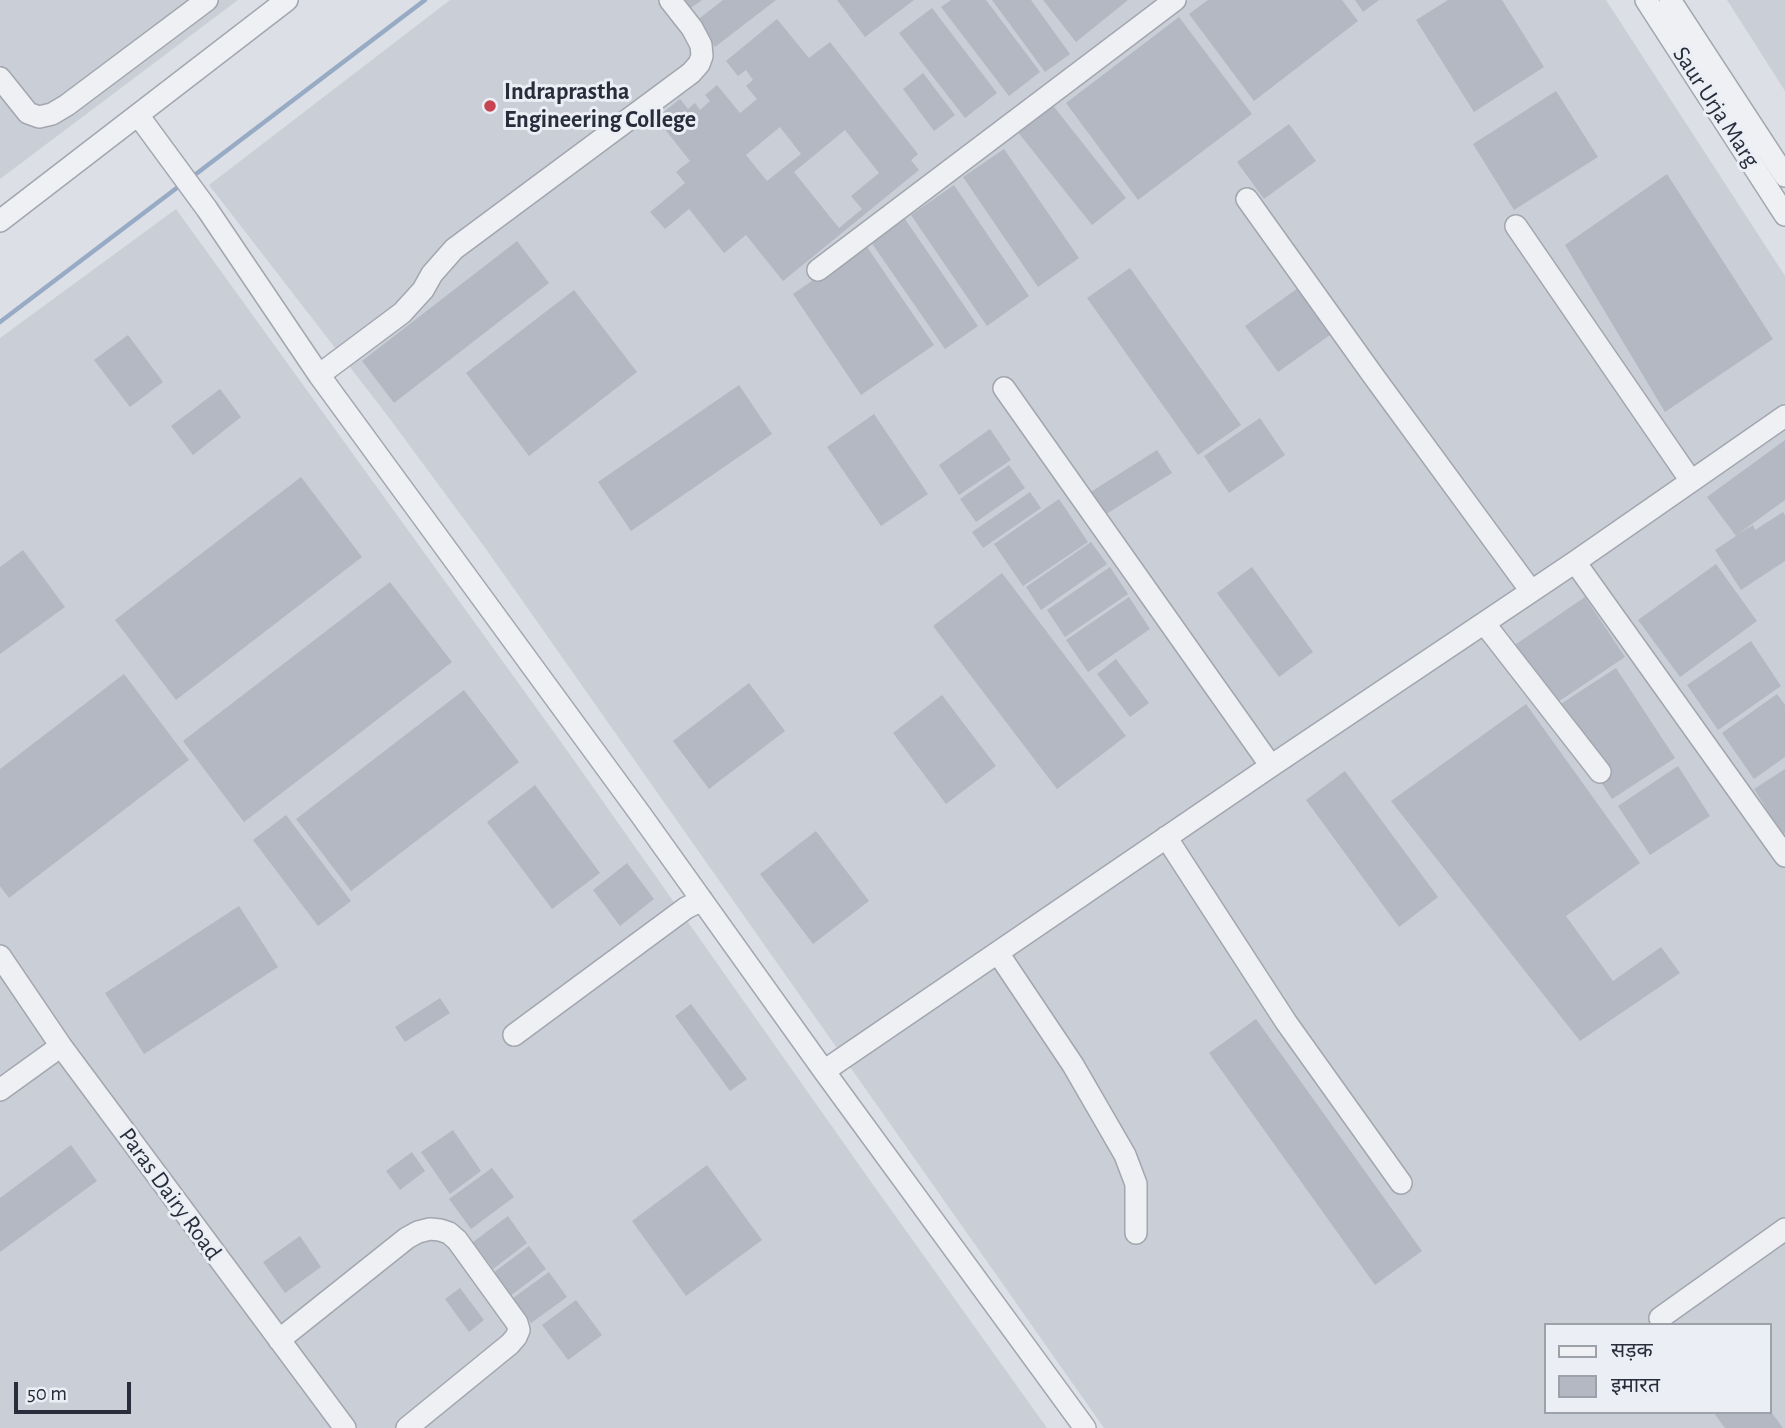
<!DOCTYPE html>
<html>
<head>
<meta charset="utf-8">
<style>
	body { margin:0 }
	#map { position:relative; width:1785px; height:1428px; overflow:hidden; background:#dcdfe6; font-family:"Alegreya Sans","Noto Sans Devanagari",sans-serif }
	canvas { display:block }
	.legend { position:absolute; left:1544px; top:1323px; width:228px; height:91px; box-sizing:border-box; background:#ebeef4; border:2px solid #9da1aa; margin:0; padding:9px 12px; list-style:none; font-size:21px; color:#272d3b }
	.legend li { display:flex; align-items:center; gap:14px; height:35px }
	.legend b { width:35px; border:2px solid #9da1aa }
	.scale { position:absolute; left:14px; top:1382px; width:117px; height:32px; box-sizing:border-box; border:4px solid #272d3b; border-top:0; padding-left:9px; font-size:21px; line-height:24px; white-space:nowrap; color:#272d3b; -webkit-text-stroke:5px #ebeef4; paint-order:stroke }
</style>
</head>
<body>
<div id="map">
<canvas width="1785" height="1428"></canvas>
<ul class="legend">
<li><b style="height:9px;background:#eff0f4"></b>सड़क</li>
<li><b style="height:19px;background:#b4b8c2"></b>इमारत</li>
</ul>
<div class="scale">50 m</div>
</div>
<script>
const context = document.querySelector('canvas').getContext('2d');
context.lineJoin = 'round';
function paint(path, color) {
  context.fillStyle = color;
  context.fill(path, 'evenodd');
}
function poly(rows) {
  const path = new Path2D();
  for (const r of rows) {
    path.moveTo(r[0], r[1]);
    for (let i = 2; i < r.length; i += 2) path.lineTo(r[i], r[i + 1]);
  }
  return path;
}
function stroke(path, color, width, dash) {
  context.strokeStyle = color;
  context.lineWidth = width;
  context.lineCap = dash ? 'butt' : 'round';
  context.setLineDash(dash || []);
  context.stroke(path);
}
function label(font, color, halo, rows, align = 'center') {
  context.font = font + ' "Alegreya Sans",sans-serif';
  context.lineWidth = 6;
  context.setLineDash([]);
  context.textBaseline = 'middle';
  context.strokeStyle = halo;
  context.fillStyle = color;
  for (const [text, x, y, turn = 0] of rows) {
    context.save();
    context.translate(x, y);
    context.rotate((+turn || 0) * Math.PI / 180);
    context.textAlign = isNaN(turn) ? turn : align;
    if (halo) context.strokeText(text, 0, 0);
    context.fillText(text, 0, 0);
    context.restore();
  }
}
const built = poly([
	[0,0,238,0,0,179],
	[450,0,1606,0,1785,276,1785,1428,1104,1428,486,549,387,415,209,185],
	[1545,1325,1769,1325,1769,1412,1545,1412],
	[1727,0,1785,0,1785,91],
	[176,209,566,749,869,1179,1047,1428,0,1428,0,338]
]);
const stream = poly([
	[192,177,425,0],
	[0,322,182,184]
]);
const building = poly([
	[680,0,702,0,688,10],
	[723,0,776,0,715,47,696,21],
	[837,0,914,0,865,37],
	[951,0,986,0,1040,72,1009,96,941,7],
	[992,0,1031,0,1070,54,1045,72],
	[1043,0,1128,0,1076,42],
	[1208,0,1342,0,1358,21,1254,101,1189,14],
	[1355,0,1379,0,1363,12],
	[1448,0,1502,0,1544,67,1474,112,1416,20],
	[932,8,997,93,965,118,899,33],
	[1179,17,1252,114,1138,200,1066,103],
	[777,19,809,58,830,42,918,154,911,160,919,170,783,281,746,235,724,253,689,209,665,229,650,212,685,183,676,172,690,161,656,118,680,99,688,109,695,103,700,110,710,101,705,95,717,85,740,113,757,99,746,86,753,80,746,70,738,76,726,61],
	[780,127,801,154,767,181,746,155],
	[845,130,879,173,851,196,862,209,839,228,794,172],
	[923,73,955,115,934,131,903,89],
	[1556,91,1598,157,1514,210,1473,144],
	[1051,103,1126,198,1092,225,1017,131],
	[1289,124,1316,161,1264,199,1237,162],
	[1004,149,1079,258,1038,287,963,177],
	[1667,174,1773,339,1665,412,1565,245],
	[954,185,1029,296,987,326,911,215],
	[905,219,978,326,945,349,871,242],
	[517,241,549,283,394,403,362,361],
	[865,244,934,345,861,395,793,294],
	[1130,268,1241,425,1198,455,1087,298],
	[1298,288,1330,335,1278,372,1245,326],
	[574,290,637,372,529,456,466,373],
	[128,335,163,382,130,407,94,360],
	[739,385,772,434,631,531,598,482],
	[220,389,241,417,193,455,171,426],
	[874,414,928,494,881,526,827,447],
	[1260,418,1285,455,1229,493,1204,456],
	[990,429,1011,460,959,495,939,465],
	[1785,440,1785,500,1738,534,1753,525,1755,530,1783,512,1785,515,1785,561,1741,590,1715,550,1736,536,1707,497],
	[1157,450,1172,473,1103,516,1089,493],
	[1009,465,1025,488,976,522,960,499],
	[301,477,362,557,176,700,115,620],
	[1030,492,1041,508,983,548,972,532],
	[1059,499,1088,542,1023,586,994,544],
	[1091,542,1107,564,1041,610,1026,587],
	[23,550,65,607,0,654,0,567],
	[1716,564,1757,621,1680,677,1638,620],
	[1110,567,1128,594,1065,637,1047,610],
	[1252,567,1313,652,1279,677,1217,593],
	[1002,573,1126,736,1057,789,933,626],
	[390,582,452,662,244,822,183,741],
	[1129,597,1150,629,1088,672,1066,640],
	[1585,597,1625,657,1546,710,1506,651],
	[1751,641,1781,686,1718,730,1687,685],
	[1116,659,1149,703,1130,717,1097,674],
	[1616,668,1675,758,1612,799,1553,709],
	[124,674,189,760,9,898,0,886,0,769],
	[749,683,785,731,709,789,673,741],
	[464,690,519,762,351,891,296,819],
	[1777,694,1785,705,1785,757,1754,779,1722,733],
	[942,695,996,766,946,804,893,733],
	[1526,704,1640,863,1566,916,1613,981,1661,947,1680,973,1580,1041,1391,801],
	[1678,766,1710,816,1650,855,1618,806],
	[1785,769,1785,833,1782,834,1754,789],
	[1345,771,1438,897,1399,927,1306,800],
	[535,785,600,873,552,909,487,822],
	[286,815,351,901,318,926,253,840],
	[816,831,869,901,813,944,760,874],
	[627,863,654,899,620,926,593,890],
	[239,906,278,967,144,1054,105,993],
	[440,998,450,1013,405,1042,395,1027],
	[691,1004,747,1079,730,1091,675,1016],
	[1256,1019,1422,1251,1375,1285,1209,1053],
	[453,1130,481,1171,450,1194,421,1152],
	[71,1145,97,1181,0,1252,0,1198],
	[412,1152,425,1171,400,1190,386,1171],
	[707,1165,762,1240,686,1296,632,1221],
	[492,1168,514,1197,471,1229,449,1199],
	[508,1216,527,1243,493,1269,473,1242],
	[300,1236,321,1267,285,1293,263,1262],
	[529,1246,546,1269,510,1296,493,1273],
	[549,1272,567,1297,531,1323,513,1298],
	[460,1288,484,1320,469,1332,445,1299],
	[576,1300,602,1335,568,1360,542,1325],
	[1769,1409,1783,1428,1725,1428,1713,1412,1769,1412]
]);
const minor = poly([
	[1646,0,1785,215],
	[1670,0,1785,176],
	[0,78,28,113,39,117,52,114,67,105,207,0],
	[138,115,207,209,319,375,641,815,824,1071,1085,1428],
	[1247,199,1372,374,1531,591],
	[0,221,287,0],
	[1516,226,1691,481],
	[818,270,1175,0],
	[319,375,402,313,423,290,432,274,454,249,691,73,699,64,702,56,701,45,692,28,670,0],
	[1004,388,1271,766],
	[1575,562,1785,856],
	[1484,623,1600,772],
	[1166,837,1286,1022,1401,1183],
	[998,953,1073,1065,1125,1155,1136,1184,1136,1233],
	[0,956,61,1046,345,1428],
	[514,1035,686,908,702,900],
	[824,1071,1271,766,1575,562,1785,416],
	[0,1090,61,1046],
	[1660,1318,1785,1229],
	[279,1340,407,1238,418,1232,430,1229,440,1230,449,1233,457,1240,517,1323,519,1330,516,1337,510,1344,407,1428]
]);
const markers = [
	[490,106,7,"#c74551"]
];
const poiNames = [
	["Indraprastha",504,92],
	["Engineering College",504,120]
];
const streetNames = [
	["Saur Urja Marg",1716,107,57],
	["Paras Dairy Road",170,1194,54]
];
paint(built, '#caced7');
stroke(stream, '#98abc5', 4.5);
paint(building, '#b4b8c2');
stroke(minor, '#a2a6af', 24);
stroke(minor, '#eff0f4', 21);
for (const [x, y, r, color] of markers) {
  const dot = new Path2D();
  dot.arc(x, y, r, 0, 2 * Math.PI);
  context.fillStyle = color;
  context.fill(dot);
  stroke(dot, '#ebeef4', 2.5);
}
label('bold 24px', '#272d3b', '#ebeef4', poiNames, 'left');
label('24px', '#272d3b', '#ebeef4', streetNames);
</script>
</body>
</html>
